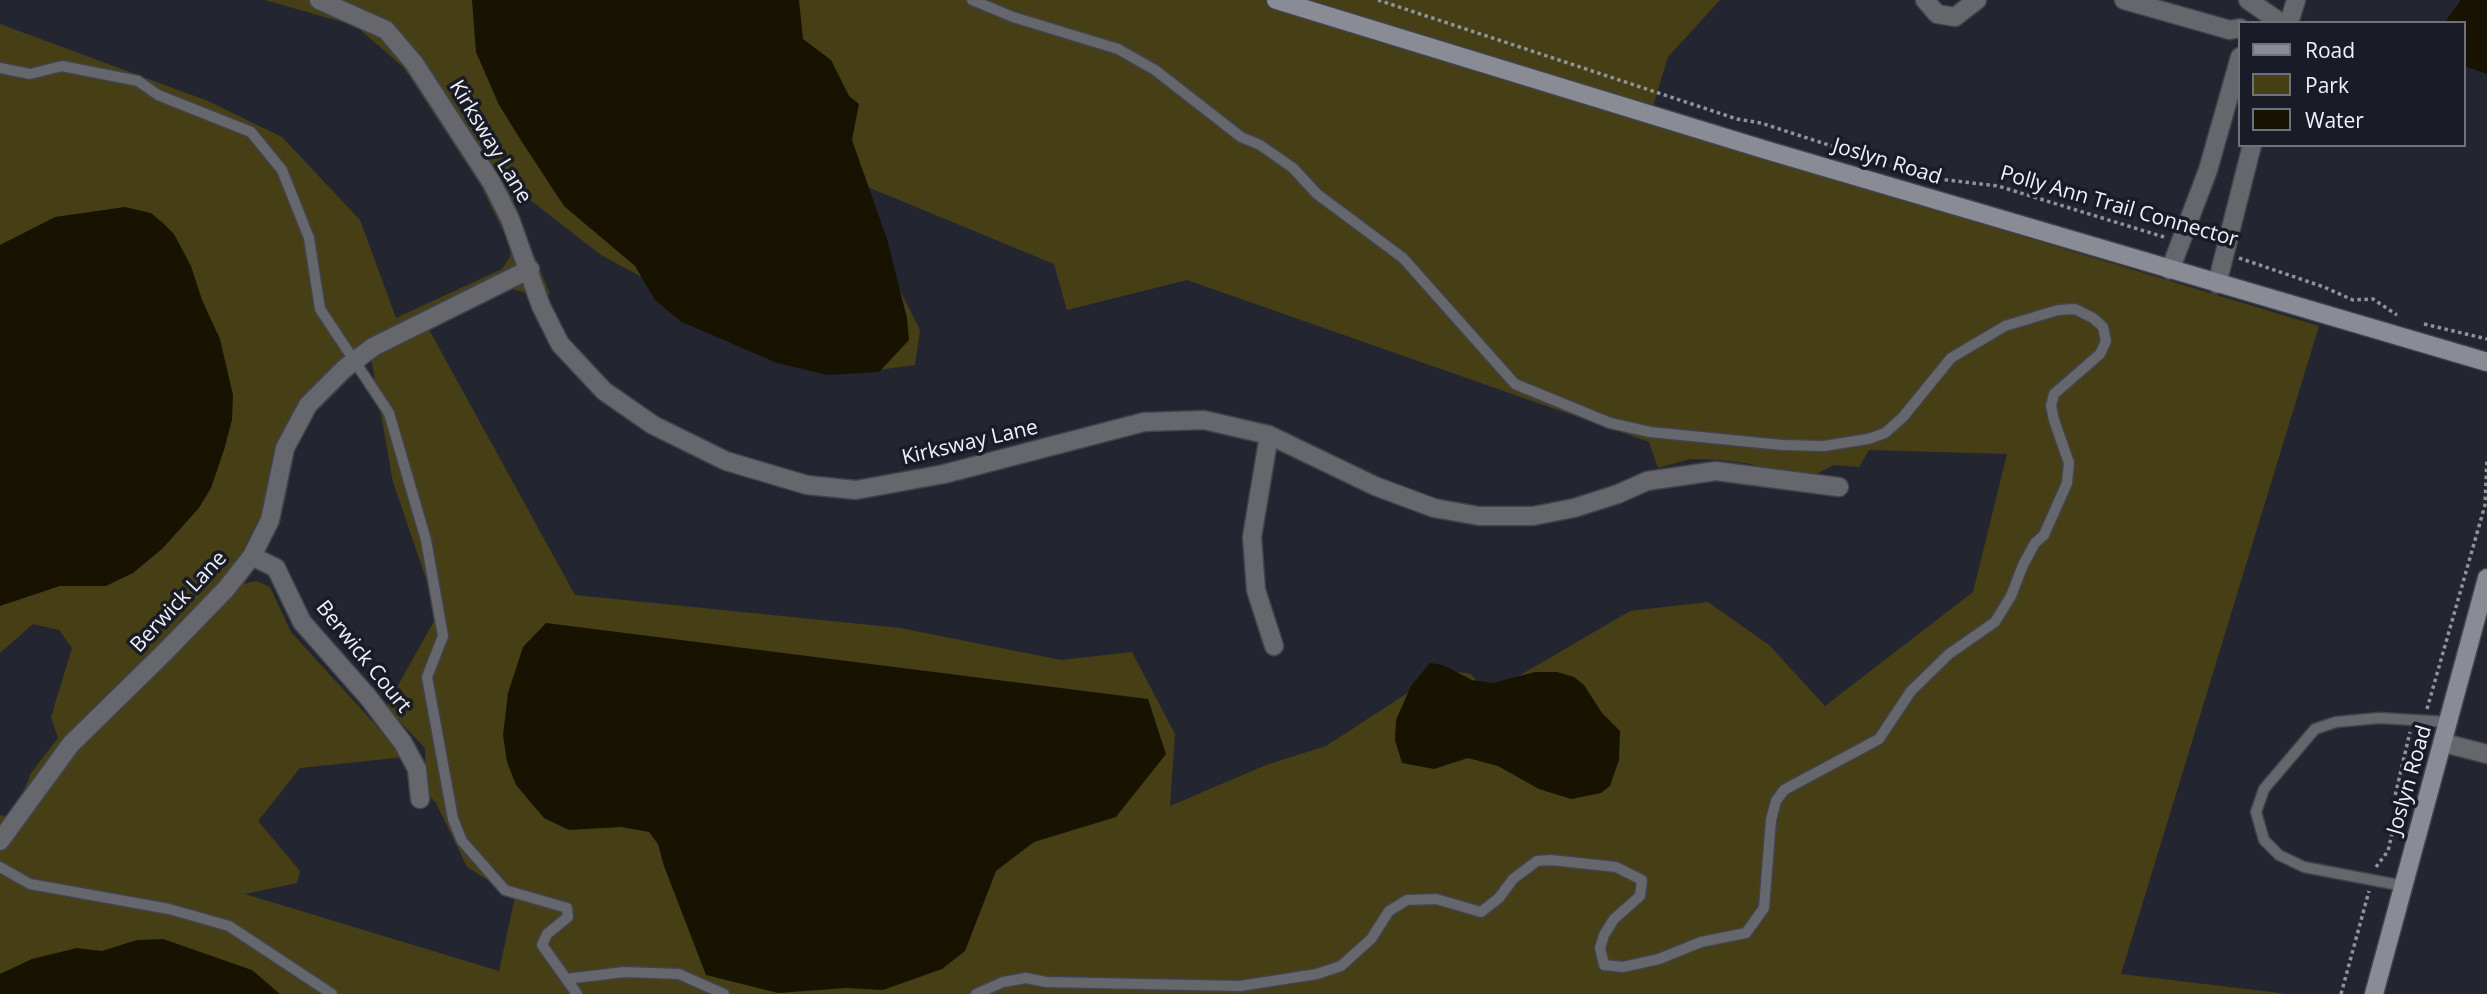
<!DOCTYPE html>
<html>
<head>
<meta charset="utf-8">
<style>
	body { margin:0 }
	#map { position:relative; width:2487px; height:994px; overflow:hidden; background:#232630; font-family:"Open Sans",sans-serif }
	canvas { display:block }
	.legend { position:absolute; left:2238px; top:21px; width:228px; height:126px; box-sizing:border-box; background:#191c26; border:2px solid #6f727b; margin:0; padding:9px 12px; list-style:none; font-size:21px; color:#f0f2fa }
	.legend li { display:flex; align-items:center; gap:14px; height:35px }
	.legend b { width:35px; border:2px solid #6f727b }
</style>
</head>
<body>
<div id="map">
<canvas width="2487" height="994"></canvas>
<ul class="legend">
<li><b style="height:9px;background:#898c94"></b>Road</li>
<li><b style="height:19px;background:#463f15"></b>Park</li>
<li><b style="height:19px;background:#171300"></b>Water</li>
</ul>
</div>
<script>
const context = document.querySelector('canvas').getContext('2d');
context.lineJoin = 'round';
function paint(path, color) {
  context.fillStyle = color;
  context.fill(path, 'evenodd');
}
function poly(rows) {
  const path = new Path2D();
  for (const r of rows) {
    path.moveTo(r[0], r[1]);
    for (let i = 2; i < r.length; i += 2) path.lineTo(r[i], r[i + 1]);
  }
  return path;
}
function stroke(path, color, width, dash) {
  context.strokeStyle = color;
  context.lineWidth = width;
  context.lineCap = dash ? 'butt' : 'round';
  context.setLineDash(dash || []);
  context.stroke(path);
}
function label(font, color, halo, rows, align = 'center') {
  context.font = font + ' "Open Sans",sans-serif';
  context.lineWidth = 7;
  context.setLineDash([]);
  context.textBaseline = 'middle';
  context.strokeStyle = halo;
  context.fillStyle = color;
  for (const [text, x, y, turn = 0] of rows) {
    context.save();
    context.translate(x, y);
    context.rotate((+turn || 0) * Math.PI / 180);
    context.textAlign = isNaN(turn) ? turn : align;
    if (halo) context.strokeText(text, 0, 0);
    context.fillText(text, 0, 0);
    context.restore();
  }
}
const green = poly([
	[265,0,1720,0,1668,57,1648,123,2319,326,2121,974,2288,994,0,994,0,815,12,819,31,773,58,738,51,717,72,648,59,630,33,624,0,653,0,24,208,101,282,137,360,220,396,318,502,269,510,257,511,247,481,186,404,68,356,26],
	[858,183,1054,264,1067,310,1187,280,1649,442,1658,468,1690,459,1721,460,1751,464,1788,476,1814,475,1834,465,1859,467,1869,450,2007,454,1973,592,1825,706,1769,645,1708,602,1630,611,1488,694,1471,674,1443,670,1326,746,1266,765,1170,806,1175,734,1132,652,1061,660,900,628,575,595,427,326,509,288,523,292,532,301,550,294,512,201,525,196,601,255,688,302,863,372,915,365,920,330,868,227],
	[371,358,393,482,438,614,386,707,425,748,427,793,436,803,467,867,515,897,499,971,245,894,297,883,300,871,258,821,300,768,405,757,291,632,270,587,256,581,244,584,263,555,277,526,286,497,294,449,303,434,308,417,349,371]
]);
const water = poly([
	[472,0,799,0,803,39,831,60,849,96,859,104,852,140,887,239,907,318,909,340,879,372,828,375,777,363,682,322,655,300,635,266,564,206,522,142,499,105,476,52],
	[2461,0,2487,0,2487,74,2464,66,2464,23,2444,23],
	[125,207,151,213,163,223,174,234,191,266,202,300,220,339,233,395,232,420,224,450,211,488,199,508,162,549,133,573,106,586,60,586,0,606,0,245,55,217],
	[546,623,1148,699,1166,754,1116,817,1034,842,996,871,965,951,942,969,883,990,846,988,778,993,706,975,664,866,658,844,649,832,621,827,569,830,544,818,516,785,507,762,503,735,508,693,523,647],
	[1430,663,1443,665,1472,680,1493,683,1535,672,1557,672,1574,677,1584,685,1602,713,1620,731,1619,760,1610,786,1601,793,1571,799,1539,789,1498,766,1468,758,1434,769,1402,763,1395,740,1396,720,1411,686],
	[163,939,252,970,280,994,0,994,0,974,32,959,77,948,102,951,137,940]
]);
const path = poly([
	[1378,0,1737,119,1761,123,1930,178,1998,186,2164,237],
	[2239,258,2324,287,2353,300,2373,299,2397,315],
	[2424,324,2487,339],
	[2427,709,2485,505,2487,458],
	[2376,867,2388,851,2396,816,2395,796,2410,732],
	[2341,994,2369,891]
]);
const lane = poly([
	[972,0,1013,17,1118,49,1155,70,1241,137,1260,145,1293,168,1317,194,1403,258,1515,384,1610,423,1650,432,1782,445,1824,446,1868,439,1885,433,1903,417,1951,358,2005,326,2058,310,2075,309,2093,318,2103,327,2106,341,2100,354,2054,394,2051,406,2054,420,2069,463,2067,483,2044,535,2035,543,2023,565,2011,596,1995,622,1949,654,1911,691,1879,739,1784,790,1776,801,1771,820,1764,908,1746,933,1701,942,1659,959,1623,967,1604,965,1600,948,1604,935,1614,919,1640,896,1642,880,1616,867,1551,860,1537,861,1513,879,1499,898,1481,912,1436,899,1407,900,1389,911,1371,939,1341,966,1317,974,1240,986,1046,982,1026,978,1003,982,976,994],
	[0,68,30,74,62,66,138,81,158,95,251,132,282,170,309,238,320,309,389,413,426,540,443,636,427,677,453,819,462,841,505,890,567,908,568,917,547,934,542,945,577,994],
	[0,867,30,884,169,909,229,926,332,994],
	[2404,886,2304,867,2279,855,2264,840,2256,812,2264,789,2315,729,2336,722,2379,718,2449,722],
	[566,979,624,972,679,974,724,994]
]);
const street = poly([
	[319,0,386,30,414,63,492,183,510,219,541,306,560,344,604,391,653,425,726,461,807,485,856,490,944,474,1144,422,1204,420,1269,435,1375,486,1434,508,1479,516,1533,516,1574,508,1618,494,1647,481,1716,471,1839,487],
	[1925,0,1937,14,1955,17,1977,0],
	[2124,0,2230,30,2240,28],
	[2248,0,2281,23],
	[2289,23,2296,0],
	[2170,270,2208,170,2240,57],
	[2217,284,2252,145],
	[1269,435,1252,537,1256,590,1274,646],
	[252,556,276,568,302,622,368,697,403,743,417,769,420,799],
	[2444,743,2487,754],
	[0,841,71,744,166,651,226,589,252,556,270,520,285,448,308,405,344,369,373,347,530,269]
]);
const secondary = poly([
	[1276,0,1766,150,2487,362],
	[2374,994,2487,578]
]);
const streetNames = [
	["Kirksway Lane",490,142,59],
	["Joslyn Road",1887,162,17],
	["Polly Ann Trail Connector",2119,207,16],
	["Kirksway Lane",970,443,-13],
	["Berwick Lane",179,602,-47],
	["Berwick Court",363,657,51],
	["Joslyn Road",2410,780,-74]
];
paint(green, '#463f15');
paint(water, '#171300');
stroke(lane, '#40434c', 13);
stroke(street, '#40434c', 21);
stroke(secondary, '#40434c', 21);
stroke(path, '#91939c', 3.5, [3.5, 3.5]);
stroke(lane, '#65676d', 10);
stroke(street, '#65676d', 18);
stroke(secondary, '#898c94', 18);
label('21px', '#f0f2fa', '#191c26', streetNames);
</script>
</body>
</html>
